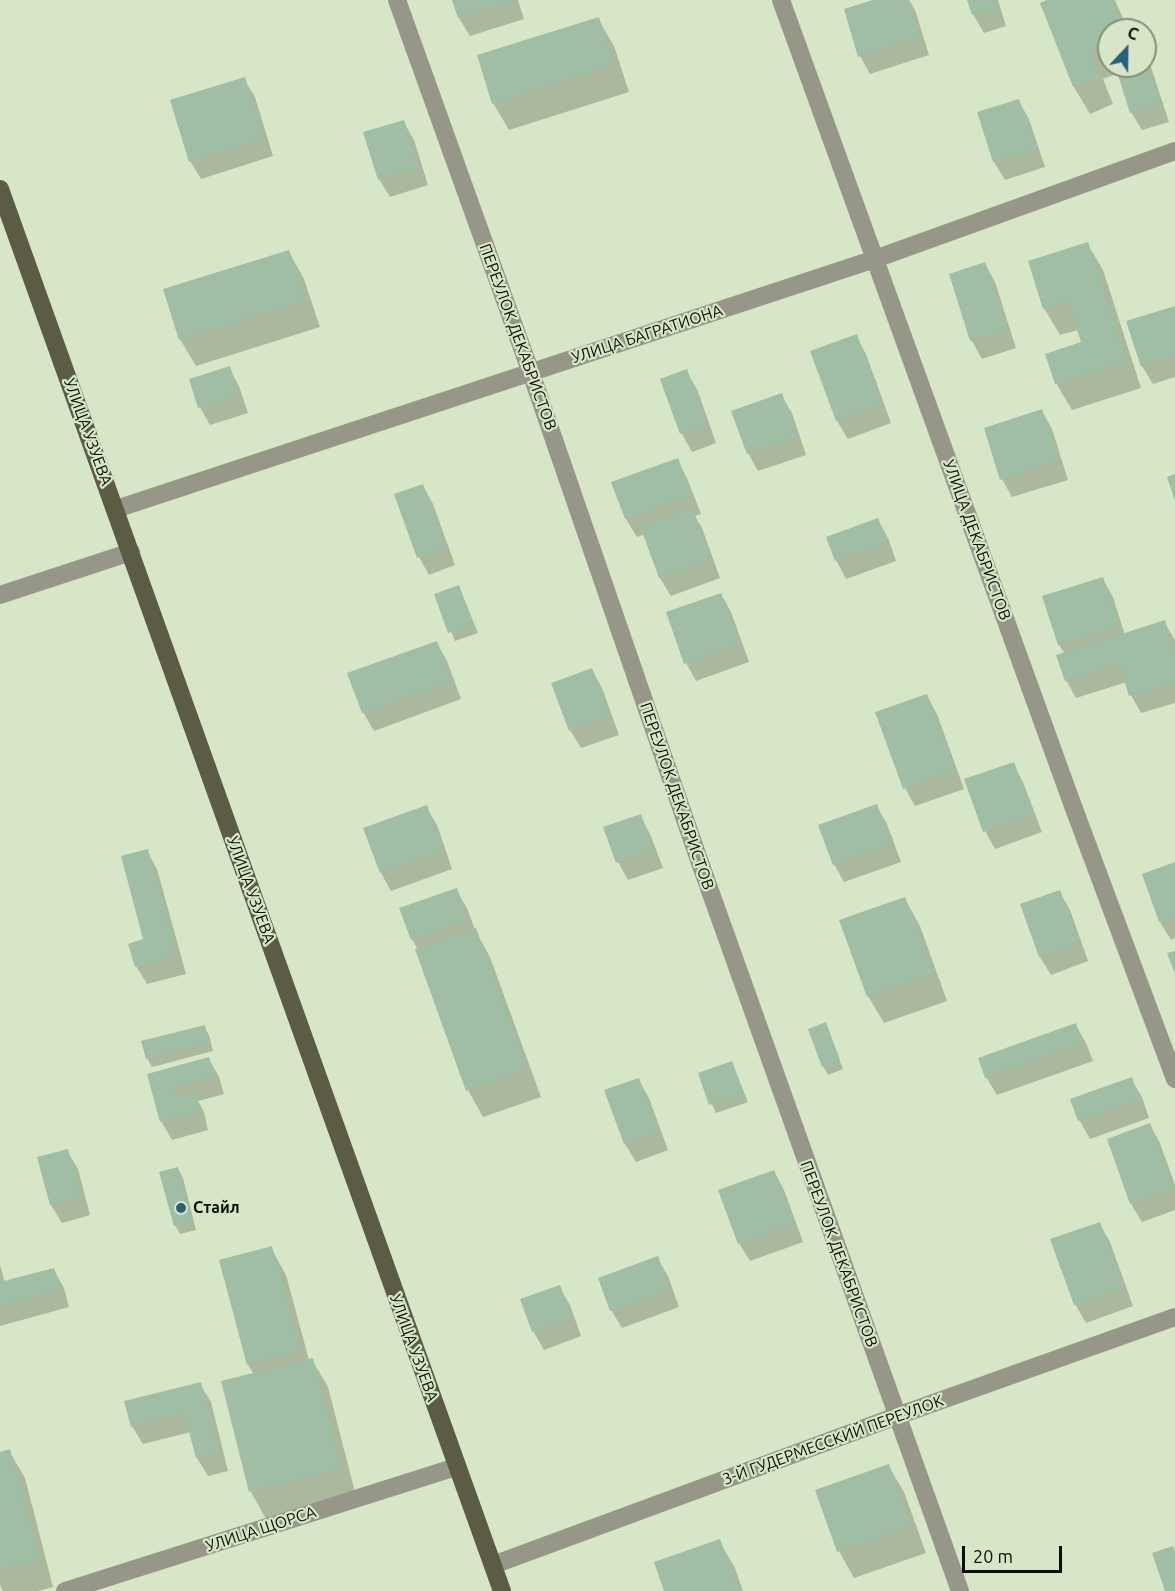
<!DOCTYPE html>
<html>
<head>
<meta charset="utf-8">
<style>
	body { margin:0 }
	#map { position:relative; width:1175px; height:1591px; overflow:hidden; background:#d6e6c6; font-family:Ubuntu,sans-serif }
	canvas { display:block }
	.north { position:absolute; left:1097px; top:18px; width:60px; height:60px; box-sizing:border-box; background:#d6e6c6; border:2px solid #849079; border-radius:50%; rotate:22deg; font-size:16px; font-weight:700; line-height:24px; text-align:center; color:#0a1006 }
	.north::after { content:''; display:block; margin:auto; width:21px; height:27px; background:#28607b; clip-path:polygon(50% 0,100% 100%,50% 72%,0 100%) }
	.scale { position:absolute; left:962px; top:1546px; width:100px; height:27px; box-sizing:border-box; border:3px solid #0a1006; border-top:0; padding-left:8px; font-size:18px; line-height:21px; white-space:nowrap; color:#0a1006; -webkit-text-stroke:4px #d6e6c6; paint-order:stroke }
</style>
</head>
<body>
<div id="map">
<canvas width="1175" height="1591"></canvas>
<div class="north">С</div>
<div class="scale">20 m</div>
</div>
<script>
const context = document.querySelector('canvas').getContext('2d');
context.lineJoin = 'round';
function paint(path, color) {
  context.fillStyle = color;
  context.fill(path, 'evenodd');
}
function poly(rows) {
  const path = new Path2D();
  for (const r of rows) {
    path.moveTo(r[0], r[1]);
    for (let i = 2; i < r.length; i += 2) path.lineTo(r[i], r[i + 1]);
  }
  return path;
}
function stroke(path, color, width, dash) {
  context.strokeStyle = color;
  context.lineWidth = width;
  context.lineCap = dash ? 'butt' : 'round';
  context.setLineDash(dash || []);
  context.stroke(path);
}
function label(font, color, halo, rows, align = 'center') {
  context.font = font + ' Ubuntu,sans-serif';
  context.lineWidth = 4.5;
  context.setLineDash([]);
  context.textBaseline = 'middle';
  context.strokeStyle = halo;
  context.fillStyle = color;
  for (const [text, x, y, turn = 0] of rows) {
    context.save();
    context.translate(x, y);
    context.rotate((+turn || 0) * Math.PI / 180);
    context.textAlign = isNaN(turn) ? turn : align;
    if (halo) context.strokeText(text, 0, 0);
    context.fillText(text, 0, 0);
    context.restore();
  }
}
const shadow = poly([
	[454,0,518,0,524,19,470,36,459,18],
	[878,0,909,0,915,10,929,55,870,74,860,56],
	[969,0,998,0,1006,26,984,33,973,14],
	[1051,0,1115,0,1128,30,1109,30,1109,66,1145,66,1145,56,1151,67,1169,122,1142,130,1131,112,1119,73,1103,79,1113,104,1090,114,1074,87,1042,4],
	[598,19,614,46,629,92,509,130,493,103],
	[244,79,255,97,273,156,201,179,190,161],
	[1018,100,1029,119,1045,167,1005,180,994,162,979,113],
	[403,121,414,140,428,185,390,197,379,179],
	[1087,243,1103,270,1141,388,1072,410,1056,383,1083,343,1078,330,1060,335,1044,308],
	[289,252,304,279,320,327,196,366,180,339],
	[985,264,995,282,1016,348,982,359,972,341,951,275],
	[1175,307,1175,377,1153,384,1142,366],
	[856,336,866,354,891,423,848,439,837,421,812,352],
	[229,368,239,386,248,413,210,425,200,407],
	[686,371,697,389,716,443,692,452,682,434,662,380],
	[781,395,792,413,806,455,758,471,748,453],
	[1042,411,1052,429,1068,480,1012,497,1002,479],
	[677,460,687,478,701,514,695,516,702,528,720,578,671,596,660,578,645,534,637,537,626,519,613,483],
	[423,486,433,504,455,565,429,575,419,557],
	[878,520,888,538,896,561,846,579,836,560],
	[1102,578,1113,597,1125,635,1164,622,1175,640,1175,703,1141,713,1131,695,1127,682,1076,698,1066,680,1065,654,1059,645,1044,596],
	[459,587,478,633,455,641,436,595],
	[721,594,731,612,749,662,696,681,686,663],
	[437,643,447,661,461,699,374,731,363,712],
	[592,670,602,688,619,735,581,748,570,730],
	[927,696,937,714,964,789,915,806,905,788],
	[1013,764,1023,782,1042,832,995,849,985,831],
	[876,805,887,824,901,862,844,882,834,864],
	[426,807,437,825,452,869,391,891,381,873],
	[640,815,650,834,663,868,628,880,618,862],
	[147,851,157,869,186,974,147,984,136,966,145,940],
	[1175,864,1175,938,1171,940,1160,922,1144,875],
	[456,890,467,908,475,930,490,957,541,1097,483,1117,468,1090,418,950,412,939],
	[1059,891,1070,910,1088,961,1051,975,1040,957,1022,904],
	[905,899,920,926,947,1001,884,1023,868,996],
	[825,1024,843,1069,828,1075,823,1066],
	[1075,1024,1086,1043,1093,1061,997,1095,986,1077],
	[204,1027,209,1035,213,1051,152,1067,147,1058],
	[209,1059,219,1077,224,1094,198,1101,204,1112,208,1130,172,1140,161,1121,148,1075],
	[732,1063,748,1102,716,1113,699,1074],
	[638,1079,649,1098,668,1150,636,1162,625,1144,606,1091],
	[1131,1079,1142,1097,1149,1118,1090,1139,1080,1121,1072,1100],
	[1150,1125,1160,1143,1175,1185,1175,1210,1142,1222,1131,1204],
	[67,1151,78,1169,90,1215,62,1223,51,1205,39,1158],
	[178,1169,183,1178,196,1230,180,1234,175,1225],
	[774,1171,784,1190,803,1242,750,1261,739,1243],
	[1099,1223,1110,1242,1133,1306,1086,1323,1075,1304],
	[271,1248,286,1275,309,1360,312,1360,328,1387,356,1496,266,1519,251,1492,254,1374,248,1365],
	[657,1258,668,1276,679,1307,622,1328,611,1310],
	[0,1265,5,1283,54,1270,64,1288,69,1307,0,1326],
	[559,1287,570,1305,581,1336,544,1350,533,1331],
	[200,1384,211,1402,228,1471,208,1476,197,1458,191,1432,143,1444,132,1426],
	[9,1451,25,1478,53,1587,38,1591,3,1591,0,1585,0,1453],
	[888,1465,904,1492,926,1553,854,1578,839,1551],
	[719,1541,735,1568,743,1591,666,1591]
]);
const building = poly([
	[452,0,516,0,516,1,458,18],
	[873,0,908,0,920,37,858,57,844,9],
	[967,0,995,0,997,7,972,15],
	[1047,0,1112,0,1124,30,1109,30,1109,44,1089,51,1099,77,1073,87,1040,3],
	[599,17,614,65,492,104,477,55],
	[1145,60,1159,103,1130,113,1115,66,1145,66],
	[245,77,264,138,189,162,170,100],
	[1019,99,1036,149,993,162,977,112],
	[404,120,419,167,378,180,363,132],
	[1088,242,1126,361,1055,384,1045,354,1081,342,1068,301,1043,309,1028,261],
	[289,250,306,300,179,340,163,289],
	[985,262,1007,330,970,341,949,274],
	[1175,306,1175,356,1141,367,1126,321],
	[857,334,882,405,836,421,810,351],
	[230,366,239,395,198,408,189,379],
	[687,369,707,424,680,434,660,379],
	[782,393,797,436,747,454,731,411],
	[1042,409,1059,461,1000,480,984,428],
	[678,458,692,495,625,519,611,482],
	[1175,474,1175,501,1167,477],
	[423,484,446,547,417,558,394,494],
	[692,508,711,559,659,578,640,526],
	[878,518,887,542,835,561,826,537],
	[1103,577,1119,627,1058,645,1042,596],
	[459,585,474,625,448,633,434,594],
	[721,593,740,644,684,664,666,612],
	[1165,620,1175,653,1175,682,1129,696,1119,664,1065,681,1056,655],
	[437,641,452,681,362,713,347,673],
	[592,668,610,716,569,731,551,683],
	[927,694,955,770,903,789,875,712],
	[1014,762,1033,814,983,832,964,779],
	[877,804,891,843,833,865,818,825],
	[427,805,443,851,380,873,363,828],
	[641,814,653,849,616,863,603,827],
	[148,849,176,956,135,967,128,944,143,939,121,856],
	[1175,862,1175,917,1159,922,1142,874],
	[457,888,468,919,411,940,399,908],
	[1060,890,1079,942,1039,957,1020,904],
	[905,897,933,973,867,997,839,920],
	[476,928,527,1069,466,1091,415,949],
	[1175,951,1175,974,1167,953],
	[826,1022,840,1060,822,1067,808,1029],
	[1076,1023,1083,1043,985,1078,978,1058],
	[205,1025,209,1042,146,1059,141,1041],
	[209,1057,214,1076,174,1087,176,1097,194,1092,199,1112,160,1122,147,1074],
	[732,1061,744,1093,709,1105,698,1073],
	[1132,1077,1140,1100,1078,1121,1070,1099],
	[639,1078,659,1132,624,1144,604,1090],
	[1150,1123,1174,1189,1130,1204,1107,1139],
	[68,1149,81,1197,50,1205,37,1157],
	[178,1167,192,1221,174,1226,159,1172],
	[774,1170,794,1223,738,1244,718,1190],
	[1100,1222,1124,1287,1074,1305,1050,1239],
	[272,1246,300,1351,247,1365,219,1260],
	[658,1256,670,1289,610,1311,598,1278],
	[54,1268,60,1289,0,1305,0,1282],
	[560,1285,572,1318,532,1332,520,1299],
	[313,1358,341,1469,249,1492,221,1381],
	[201,1382,219,1453,196,1458,184,1413,131,1427,124,1401],
	[10,1449,39,1560,0,1570,0,1452],
	[889,1464,911,1526,837,1552,815,1490],
	[720,1539,739,1591,664,1591,654,1562],
	[1173,1546,1175,1552,1175,1591,1165,1591,1152,1553]
]);
const minor = poly([
	[397,0,531,373,698,857,960,1591],
	[781,0,1073,806,1175,1079],
	[116,509,875,259,1175,151],
	[0,595,131,552],
	[493,1565,897,1416,1175,1317],
	[65,1591,456,1467]
]);
const major = poly([
	[0,189,502,1591]
]);
const markers = [
	[181,1208,6,"#28607b"]
];
const streetNames = [
	["УЛИЦА БАГРАТИОНА",647,334,-18],
	["ПЕРЕУЛОК ДЕКАБРИСТОВ",518,337,70],
	["УЛИЦА УЗУЕВА",88,432,70],
	["УЛИЦА ДЕКАБРИСТОВ",977,540,70],
	["ПЕРЕУЛОК ДЕКАБРИСТОВ",677,796,71],
	["УЛИЦА УЗУЕВА",251,890,70],
	["ПЕРЕУЛОК ДЕКАБРИСТОВ",839,1254,70],
	["УЛИЦА УЗУЕВА",414,1348,70],
	["3-Й ГУДЕРМЕССКИЙ ПЕРЕУЛОК",833,1440,-20],
	["УЛИЦА ЩОРСА",261,1529,-18]
];
const poiNames = [
	["Стайл",193,1208]
];
paint(shadow, '#0003');
paint(building, '#a0bda5');
stroke(minor, '#969789', 18);
stroke(major, '#5b5c43', 18);
for (const [x, y, r, color] of markers) {
  const dot = new Path2D();
  dot.arc(x, y, r, 0, 2 * Math.PI);
  context.fillStyle = color;
  context.fill(dot);
  stroke(dot, '#d6e6c6', 2);
}
label('16px', '#0a1006', '#d6e6c6', streetNames);
label('bold 16px', '#0a1006', '#d6e6c6', poiNames, 'left');
</script>
</body>
</html>
